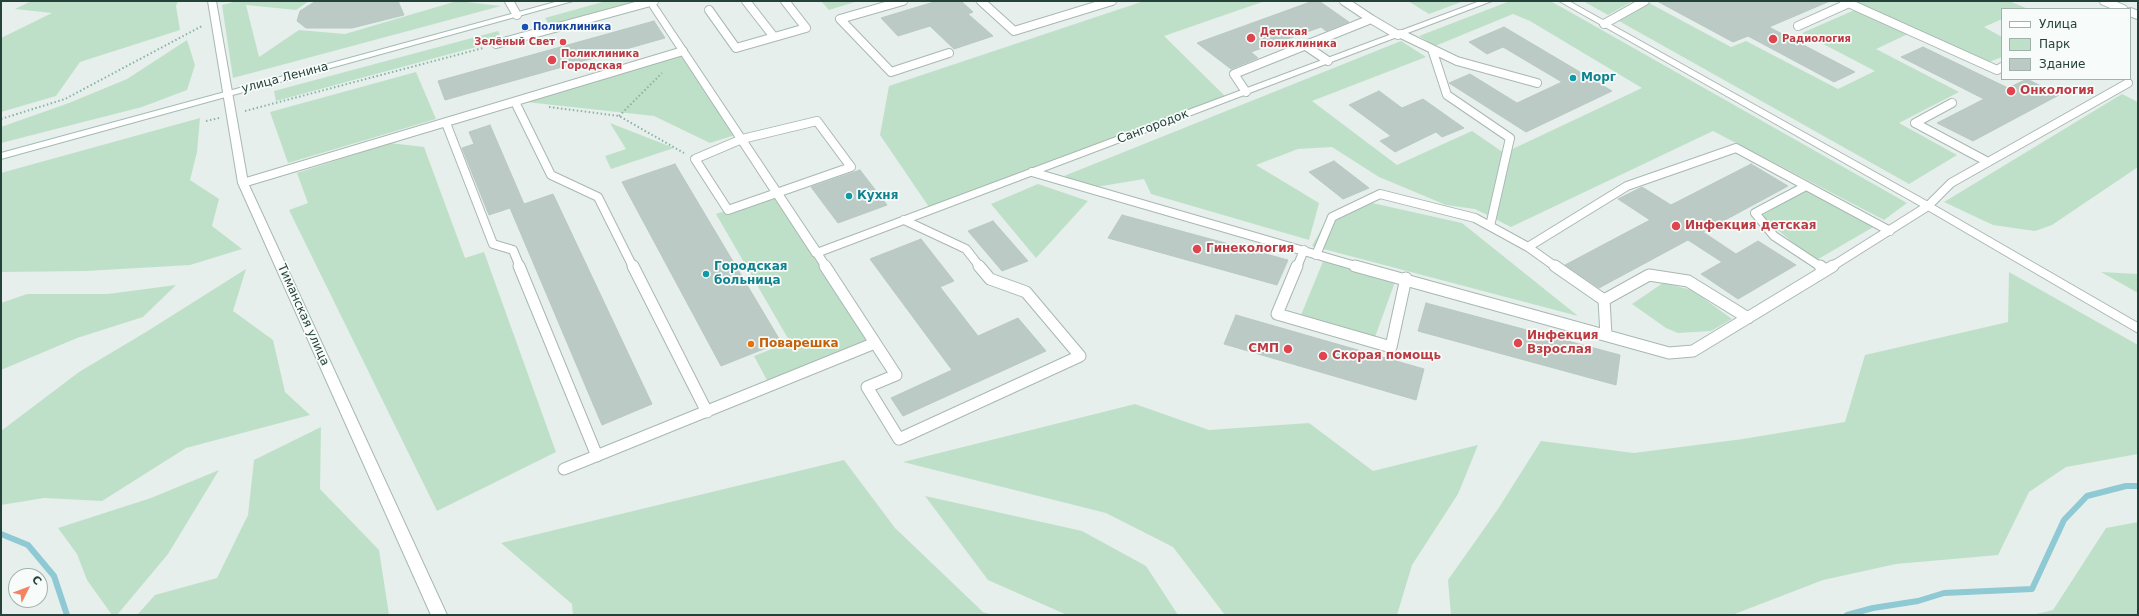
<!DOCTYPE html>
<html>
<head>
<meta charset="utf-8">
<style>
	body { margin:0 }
	#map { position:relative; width:2139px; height:616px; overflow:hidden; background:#e6efeb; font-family:"DejaVu Sans",sans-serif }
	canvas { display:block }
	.frame { position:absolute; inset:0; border:2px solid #24423a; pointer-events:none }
	.legend { position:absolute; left:2001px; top:8px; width:130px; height:72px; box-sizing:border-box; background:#f7fbf9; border:1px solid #a3b1ad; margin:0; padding:5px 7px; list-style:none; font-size:12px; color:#24423a }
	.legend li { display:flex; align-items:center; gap:8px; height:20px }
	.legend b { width:20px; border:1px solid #a3b1ad }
	.north { position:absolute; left:8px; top:568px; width:40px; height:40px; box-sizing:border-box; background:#f7fbf9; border:1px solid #a3b1ad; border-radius:50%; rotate:48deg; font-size:11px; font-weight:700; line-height:16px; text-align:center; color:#24423a }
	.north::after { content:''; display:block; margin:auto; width:14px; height:18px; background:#f4845f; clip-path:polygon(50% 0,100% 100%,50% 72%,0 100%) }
</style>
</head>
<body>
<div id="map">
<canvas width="2139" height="616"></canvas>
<div class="frame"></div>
<ul class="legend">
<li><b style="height:5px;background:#fff"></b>Улица</li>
<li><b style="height:11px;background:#bfe0c8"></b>Парк</li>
<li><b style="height:11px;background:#bbcac4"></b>Здание</li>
</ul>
<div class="north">С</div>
</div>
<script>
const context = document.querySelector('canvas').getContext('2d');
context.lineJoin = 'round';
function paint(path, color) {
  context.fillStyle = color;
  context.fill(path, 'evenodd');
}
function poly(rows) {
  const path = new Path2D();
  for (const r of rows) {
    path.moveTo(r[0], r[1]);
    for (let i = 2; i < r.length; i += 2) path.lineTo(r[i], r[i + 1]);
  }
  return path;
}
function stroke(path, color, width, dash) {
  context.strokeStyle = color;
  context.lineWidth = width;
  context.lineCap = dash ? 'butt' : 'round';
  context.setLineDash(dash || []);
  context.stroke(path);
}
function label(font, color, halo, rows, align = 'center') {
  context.font = font + ' "DejaVu Sans",sans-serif';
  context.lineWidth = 3.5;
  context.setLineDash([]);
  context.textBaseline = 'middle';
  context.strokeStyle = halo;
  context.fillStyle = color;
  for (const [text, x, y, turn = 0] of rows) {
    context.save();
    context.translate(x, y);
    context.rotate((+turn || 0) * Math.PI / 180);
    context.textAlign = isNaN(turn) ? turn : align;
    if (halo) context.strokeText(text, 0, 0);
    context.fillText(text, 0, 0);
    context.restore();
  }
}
const green = poly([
	[31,1,178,1,176,6,180,30,80,62,56,96,1,112,1,38,52,13,15,9],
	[237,1,309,1,296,10,246,5,259,57,299,30,345,34,457,1,501,6,233,78,222,5],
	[606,1,633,1,634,3,550,26,545,18],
	[821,1,858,1,829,10],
	[1144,1,1265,1,1164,36,1227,98,931,210,880,135,889,86],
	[1408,1,1464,1,1429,14],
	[1510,1,1550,1,1563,8,1907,203,1884,220,1713,131,1511,227,1475,209,1446,205,1379,177,1332,147,1298,149,1256,165,1319,203,1309,240,1151,194,1144,179,1090,188,1064,176,1401,41,1426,57,1312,101,1397,165,1472,131,1504,153,1642,88,1530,21,1513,14,1435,46,1419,36],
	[1583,1,1633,1,1608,15],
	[1853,1,2009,1,2026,8,2002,9,2002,19,1984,27,2002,37,2002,57,1989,62],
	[1649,3,1731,47,1746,41,1838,89,1875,71,1802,33,1857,9,1910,33,1876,49,1959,92,1899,123,1957,155,1909,184,1619,21],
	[498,31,502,40,276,101,274,91],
	[187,40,195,65,187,90,142,107,1,143,1,127,69,103,127,79],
	[681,54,735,135,710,143,654,116,526,102],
	[416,72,436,119,288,163,270,112],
	[2122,94,2138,102,2138,167,2052,225,2035,231,1993,225,1944,202],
	[200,118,197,152,190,180,219,199,212,226,242,249,190,265,86,271,1,272,1,173],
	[610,123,674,148,611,169,605,156,626,149],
	[390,143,424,147,465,258,484,252,556,452,437,511,289,210,308,203,297,173],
	[1038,184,1088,201,1036,258,991,204],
	[1808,189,1875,226,1815,261,1761,216],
	[775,194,871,343,769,384,754,356,790,342,716,214],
	[1363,201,1462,223,1578,316,1312,246,1327,219],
	[1324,259,1396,279,1375,337,1301,315],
	[246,269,233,311,273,340,285,392,310,415,186,448,102,501,44,498,1,505,1,431,79,372,146,332],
	[2009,272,2138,345,2138,454,2066,467,2029,492,1998,555,1896,564,1823,580,1732,615,1451,615,1448,580,1498,509,1541,441,1634,453,1743,439,1845,422,1865,355,2008,322],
	[2101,272,2138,274,2138,293],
	[1663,283,1692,290,1732,319,1711,331,1678,333,1666,328,1632,304],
	[176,285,143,317,77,338,1,370,1,303,27,294,108,294],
	[1135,404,1209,430,1309,423,1373,471,1478,445,1458,494,1412,565,1397,615,1225,615,1173,547,1106,513,903,462],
	[321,427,320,489,379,550,389,615,137,615,155,595,217,578,248,515,254,460],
	[844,460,895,528,983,612,993,615,573,615,572,604,501,543],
	[219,470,168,554,117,615,112,615,87,580,77,554,58,528,151,498],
	[925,496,1082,531,1146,566,1178,615,1067,615,988,580],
	[2138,522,2138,615,2032,615,2053,610,2106,528]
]);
const stream = poly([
	[1,534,28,545,54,576,67,615],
	[1847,615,1873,608,1918,601,1944,593,2032,589,2064,520,2087,496,2126,486,2138,486]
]);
const building = poly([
	[316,1,398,1,404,15,352,28,306,28,297,21,300,11,316,1],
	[937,1,961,1,973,12,968,14,993,36,954,49,930,26,898,36,881,18,937,1],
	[1313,1,1319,1,1349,22,1326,31,1321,27,1251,52,1258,58,1231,69,1197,43,1313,1],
	[1657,1,1830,1,1769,27,1855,72,1834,82,1748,36,1733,42,1657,1],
	[654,21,665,38,445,100,438,81,654,21],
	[1504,27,1612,91,1526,132,1449,83,1470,74,1517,103,1562,82,1503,47,1487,54,1469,42,1504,27],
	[1923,47,2008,88,2027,79,2059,95,1973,141,1937,123,1984,99,1901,57,1923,47],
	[1379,91,1402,108,1423,99,1464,128,1442,137,1436,132,1395,152,1380,141,1391,136,1349,105,1379,91],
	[490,125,524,204,553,194,652,404,602,425,510,208,489,215,462,148,474,144,469,132,490,125],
	[1334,161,1369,188,1343,199,1309,172,1334,161],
	[675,164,781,342,721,366,622,182,675,164],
	[1751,164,1788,186,1703,232,1736,254,1758,241,1796,265,1738,299,1701,274,1722,262,1688,240,1599,288,1565,265,1650,220,1618,199,1642,187,1671,205,1751,164],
	[860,170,887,205,838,223,811,187,860,170],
	[1122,215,1288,260,1277,285,1108,238,1122,215],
	[993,221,1028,261,1002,271,968,231,993,221],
	[921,239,954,281,940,287,978,336,1018,318,1046,351,903,416,891,398,952,370,870,259,921,239],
	[1426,303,1620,355,1616,385,1418,331,1426,303],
	[1236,315,1424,369,1416,400,1224,344,1236,315]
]);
const path = poly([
	[549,107,619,116,684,153],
	[245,111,483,48],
	[619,116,662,73],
	[1,119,65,99,202,26],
	[206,121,219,118]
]);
const serviceFar1 = poly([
	[509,1,517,15],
	[746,1,774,37],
	[903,1,840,19,891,72,949,53],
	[981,1,1014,31,1112,1],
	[1344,1,1371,19],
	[1844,1,1997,70,2002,67],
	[2104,1,2123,9],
	[709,10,736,48,806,28,785,1],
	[2130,12,2138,15],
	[1604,24,1645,1],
	[1798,26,1849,3],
	[1401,34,1457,61,1537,83],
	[496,44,654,1],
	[1306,46,1328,61],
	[1432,49,1447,95,1510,138,1490,226],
	[1246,92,1234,74,1371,19,1398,35],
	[515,102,551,175,598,197,633,267],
	[1952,103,1915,123,1988,162],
	[817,121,851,167,728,210,695,159,742,139,817,121],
	[446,123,493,244,513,250,520,267],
	[1032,172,1359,267],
	[243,183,683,51],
	[1806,186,1755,213,1774,236,1821,267],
	[904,220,966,249,980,267],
	[1528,247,1627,186,1736,148,1890,231],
	[817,253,826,267],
	[1316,255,1332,217,1380,194,1475,218,1528,247,1556,267],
	[1297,267,1304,250],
	[1831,267,1928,206,1951,183,2128,83]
]);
const service = poly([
	[519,266,597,456],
	[633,266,707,412],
	[825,266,896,375,867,387,899,439,1080,356,1026,292,990,279,979,266],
	[1297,266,1277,314,1391,347,1406,278],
	[1355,266,1669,353,1693,351,1833,266],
	[1555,266,1604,300,1606,335],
	[1820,266,1826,270],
	[1604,300,1649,275,1688,281,1748,318],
	[564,469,875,343]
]);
const minor = poly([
	[646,1,654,1,819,248,1480,1,1492,1,817,257,813,256,646,1],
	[1559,1,1569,1,1932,204,2138,323,2138,333,1924,208,1559,1]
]);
const tertiary = poly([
	[208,1,216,1,248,183,447,615,431,615,238,183,208,1]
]);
const secondary = poly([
	[559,1,573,1,1,159,1,153,559,1]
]);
const markers = [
	[525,27,4,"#1a4fb4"],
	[1251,38,5,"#e0444e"],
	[1773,39,5,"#e0444e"],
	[563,42,4,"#e0444e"],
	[552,60,5,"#e0444e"],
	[1573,78,4,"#0f9aa8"],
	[2011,91,5,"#e0444e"],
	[849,196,4,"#0f9aa8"],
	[1676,226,5,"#e0444e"],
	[1197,249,5,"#e0444e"],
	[706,274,4,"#0f9aa8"],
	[1518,343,5,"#e0444e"],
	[751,344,4,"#e8710a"],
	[1288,349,5,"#e0444e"],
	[1323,356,5,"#e0444e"]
];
const farTransitnames = [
	["Поликлиника",533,27]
];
const farHealthnames = [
	["Детская",1260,32],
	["поликлиника",1260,44],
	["Радиология",1782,39],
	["Зелёный Свет",555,42,"right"],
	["Поликлиника",561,54],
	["Городская",561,66]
];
const streetNames = [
	["улица Ленина",285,78,-15],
	["Сангородок",1153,127,-21],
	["Тиманская улица",303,315,66]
];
const cultureNames = [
	["Морг",1581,78],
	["Кухня",857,196],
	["Городская",714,267],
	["больница",714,281]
];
const healthNames = [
	["Онкология",2020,91],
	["Инфекция детская",1685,226],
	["Гинекология",1206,249],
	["Инфекция",1527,336],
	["Взрослая",1527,350],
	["СМП",1279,349,"right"],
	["Скорая помощь",1332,356]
];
const foodNames = [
	["Поварешка",759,344]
];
paint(green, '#bfe0c8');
stroke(stream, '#8ec9d4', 6);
paint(building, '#bbcac4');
stroke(building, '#b8c9c2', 1);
stroke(serviceFar1, '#a8b8b2', 10);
stroke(service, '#a8b8b2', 13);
stroke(minor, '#a8b8b2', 2);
stroke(tertiary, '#a8b8b2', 2);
stroke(secondary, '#a4bbb3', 2);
stroke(path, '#86b3a5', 2, [1.5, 2.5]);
stroke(serviceFar1, '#fff', 8);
stroke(service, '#fff', 11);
paint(minor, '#fff');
paint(tertiary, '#fff');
paint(secondary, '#fff');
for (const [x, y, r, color] of markers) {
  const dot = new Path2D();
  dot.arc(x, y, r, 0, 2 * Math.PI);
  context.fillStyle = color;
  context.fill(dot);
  stroke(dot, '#f7fbf9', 1.5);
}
label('bold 10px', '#164399', '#f7fbf9', farTransitnames, 'left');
label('bold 10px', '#be3a42', '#f7fbf9', farHealthnames, 'left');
label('12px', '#24423a', '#f7fbf9', streetNames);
label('bold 12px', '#0d838f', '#f7fbf9', cultureNames, 'left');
label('bold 12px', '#be3a42', '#f7fbf9', healthNames, 'left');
label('bold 12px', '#c56008', '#f7fbf9', foodNames, 'left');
</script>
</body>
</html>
